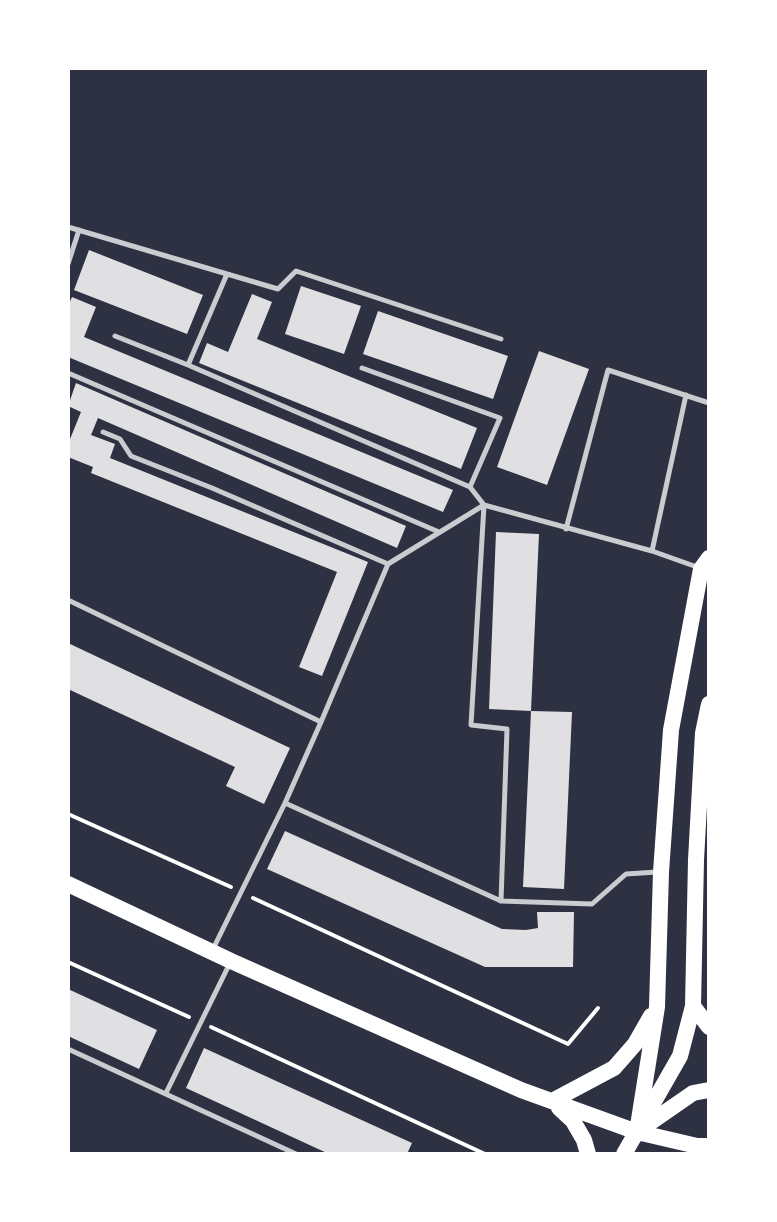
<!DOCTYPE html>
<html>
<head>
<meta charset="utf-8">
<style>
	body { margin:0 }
	#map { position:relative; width:777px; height:1222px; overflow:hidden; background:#2d3142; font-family:"DM Sans",sans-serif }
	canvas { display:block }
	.frame { position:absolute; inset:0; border:70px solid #fff; pointer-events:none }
</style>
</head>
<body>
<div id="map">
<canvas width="777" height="1222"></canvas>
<div class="frame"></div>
</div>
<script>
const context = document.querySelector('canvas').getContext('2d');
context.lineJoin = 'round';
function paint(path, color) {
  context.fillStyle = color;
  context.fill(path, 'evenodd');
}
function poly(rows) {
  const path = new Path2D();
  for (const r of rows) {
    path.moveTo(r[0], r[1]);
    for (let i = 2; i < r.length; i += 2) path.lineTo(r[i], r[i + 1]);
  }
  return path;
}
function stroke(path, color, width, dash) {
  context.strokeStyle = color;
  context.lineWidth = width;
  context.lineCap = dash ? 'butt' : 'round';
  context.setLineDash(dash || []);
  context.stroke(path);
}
const building = poly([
	[89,250,203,295,187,334,74,290],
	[301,286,361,306,344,354,285,334],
	[252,294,272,302,257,339,477,428,461,469,199,363,207,343,228,352],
	[72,297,96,307,84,337,453,490,443,512,68,357,68,306],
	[378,311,508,356,493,399,363,354],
	[539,351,589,369,547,485,497,467],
	[76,383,406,526,397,548,98,418,91,435,115,444,110,458,368,562,322,676,299,667,337,572,91,473,93,467,68,457,68,444,81,412,68,406],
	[496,532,539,534,531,711,489,709],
	[68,643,290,748,264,804,226,786,235,767,68,689],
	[531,711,572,712,564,889,523,887],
	[285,831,502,929,526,930,538,928,537,912,574,912,573,967,485,967,267,869],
	[68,989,157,1030,139,1069,68,1036],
	[204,1048,412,1143,407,1154,329,1154,186,1088]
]);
const path = poly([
	[68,814,231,887],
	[253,898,568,1044,598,1008],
	[68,962,189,1017],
	[211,1027,485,1154]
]);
const service = poly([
	[68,227,227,274,188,365,470,487,484,505,471,725,507,729,501,901,285,803],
	[68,264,79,230],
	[227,274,278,289,296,271,501,339],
	[115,336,188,365],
	[362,368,500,418,470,487],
	[68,373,439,532],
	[103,432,120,439,131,456,212,488,388,564],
	[566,529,608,370,709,403],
	[652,551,686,395],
	[68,600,321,722,388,564,484,505,652,551,697,567],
	[501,901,592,904,626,874,657,872],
	[213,949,285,803,321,722],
	[68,1049,296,1154],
	[166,1093,229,965]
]);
const primary = poly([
	[68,884,231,961,521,1090,637,1132,697,1146,709,1146],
	[693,1006,709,1027],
	[552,1101,614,1068,635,1044,651,1016],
	[559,1108,573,1121,584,1140,588,1154],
	[641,1129,693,1093,709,1090],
	[637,1132,657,1007,661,872,671,730,701,569,709,558],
	[624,1154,680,1056,693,1006,696,860,703,733,709,704]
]);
paint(building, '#e0e0e3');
stroke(path, '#fff', 4);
stroke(service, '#caccd0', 5);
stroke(primary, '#fff', 16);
</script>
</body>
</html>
